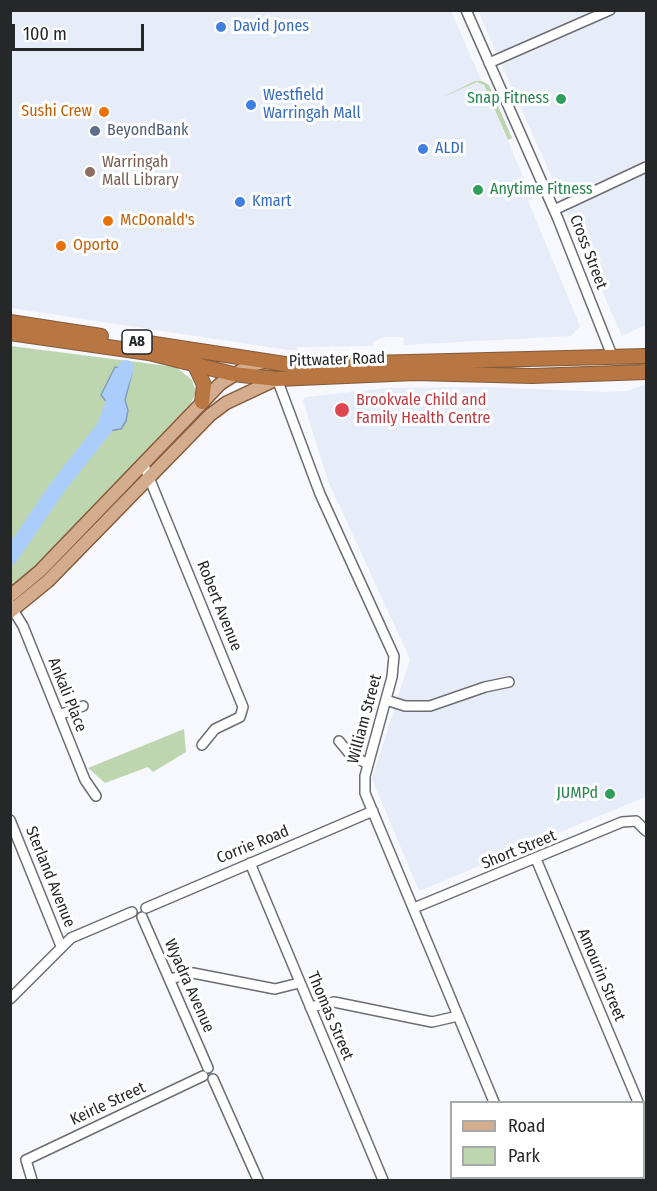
<!DOCTYPE html>
<html>
<head>
<meta charset="utf-8">
<style>
	body { margin:0 }
	#map { position:relative; width:657px; height:1191px; overflow:hidden; background:#f6f8fe; font-family:"Fira Sans Condensed",sans-serif }
	canvas { display:block }
	.frame { position:absolute; inset:0; border:12px solid #262729; pointer-events:none }
	.legend { position:absolute; left:450px; top:1101px; width:195px; height:78px; box-sizing:border-box; background:#fff; border:2px solid #a8a9a9; margin:0; padding:8px 10px; list-style:none; font-size:18px; color:#262729 }
	.legend li { display:flex; align-items:center; gap:12px; height:30px }
	.legend b { width:30px; border:2px solid #a8a9a9 }
	.scale { position:absolute; left:12px; top:24px; width:132px; height:27px; box-sizing:border-box; border:3px solid #262729; border-top:0; padding-left:8px; font-size:18px; line-height:21px; white-space:nowrap; color:#262729; -webkit-text-stroke:4px #fff; paint-order:stroke }
</style>
</head>
<body>
<div id="map">
<canvas width="657" height="1191"></canvas>
<div class="frame"></div>
<ul class="legend">
<li><b style="height:8px;background:#d4ad8e"></b>Road</li>
<li><b style="height:16px;background:#bdd6af"></b>Park</li>
</ul>
<div class="scale">100 m</div>
</div>
<script>
const context = document.querySelector('canvas').getContext('2d');
context.lineJoin = 'round';
function paint(path, color) {
  context.fillStyle = color;
  context.fill(path, 'evenodd');
}
function poly(rows) {
  const path = new Path2D();
  for (const r of rows) {
    path.moveTo(r[0], r[1]);
    for (let i = 2; i < r.length; i += 2) path.lineTo(r[i], r[i + 1]);
  }
  return path;
}
function stroke(path, color, width, dash) {
  context.strokeStyle = color;
  context.lineWidth = width;
  context.lineCap = dash ? 'butt' : 'round';
  context.setLineDash(dash || []);
  context.stroke(path);
}
function label(font, color, halo, rows, align = 'center') {
  context.font = font + ' "Fira Sans Condensed",sans-serif';
  context.lineWidth = 6;
  context.setLineDash([]);
  context.textBaseline = 'middle';
  context.strokeStyle = halo;
  context.fillStyle = color;
  for (const [text, x, y, turn = 0] of rows) {
    context.save();
    context.translate(x, y);
    context.rotate((+turn || 0) * Math.PI / 180);
    context.textAlign = isNaN(turn) ? turn : align;
    if (halo) context.strokeText(text, 0, 0);
    context.fillText(text, 0, 0);
    context.restore();
  }
}
const built = poly([
	[10,11,451,11,533,199,528,201,580,326,571,336,404,345,403,337,384,337,373,342,373,346,297,347,297,350,288,350,11,308],
	[478,11,646,11,646,325,622,336],
	[646,384,646,801,645,797,419,891,372,779,410,659,328,481,303,401,305,397,387,388,484,387,605,392,627,391]
]);
const green = poly([
	[475,81,482,81,489,85,512,138,508,140,484,85,477,82,441,98],
	[11,346,176,367,192,380,196,392,191,403,35,569,11,589],
	[184,729,186,752,153,772,148,767,105,783,88,768]
]);
const water = poly([
	[115,367,131,369,132,373,125,400,128,410,126,421,121,429,108,431,100,429,109,405,101,395,115,367]
]);
const river = poly([
	[10,557,57,488,105,427,126,368]
]);
const minor = poly([
	[466,10,558,219,613,358],
	[489,63,610,10],
	[554,210,646,167],
	[277,379,320,494,394,656,392,677,365,776,365,793,494,1102],
	[143,463,243,707,240,717,215,729,202,745],
	[10,605,23,626,85,780,96,796],
	[386,700,405,706,430,706,485,687,509,682],
	[59,715,83,706],
	[339,741,348,752,367,764],
	[10,820,61,946],
	[536,859,638,1102],
	[250,863,383,1180],
	[146,908,373,811],
	[414,908,622,822,636,821,646,831],
	[142,917,208,1068],
	[170,979,193,973,275,989,299,983],
	[10,999,71,938,132,912],
	[310,1007,334,1002,432,1022,458,1016],
	[213,1079,258,1180],
	[644,1116,646,1123],
	[527,1178,528,1180],
	[32,1180,26,1160,203,1076]
]);
const major = poly([
	[10,596,40,571,220,384,248,366,264,362],
	[10,612,48,581,210,415,226,403,277,379]
]);
const highway = poly([
	[10,322,101,336],
	[10,333,149,353,233,374,277,379,415,373,532,376,646,372],
	[135,341,291,365,646,356],
	[194,363,204,385,202,402]
]);
const markers = [
	[221,27,6,"#3f7fe0"],
	[561,99,6,"#2e9e5b"],
	[251,105,6,"#3f7fe0"],
	[104,112,6,"#e8710a"],
	[95,131,6,"#5c6f8a"],
	[423,149,6,"#3f7fe0"],
	[90,172,6,"#8d6e63"],
	[478,190,6,"#2e9e5b"],
	[240,202,6,"#3f7fe0"],
	[108,221,6,"#e8710a"],
	[61,246,6,"#e8710a"],
	[342,410,8,"#e0444e"],
	[610,794,6,"#2e9e5b"]
];
const shields = [
	[137,342,30]
];
const shieldNames = [
	["A8",137,342]
];
const shopNames = [
	["David Jones",233,27],
	["Westfield",263,96],
	["Warringah Mall",263,114],
	["ALDI",435,149],
	["Kmart",252,202]
];
const leisureNames = [
	["Snap Fitness",549,99],
	["Anytime Fitness",490,190,"left"],
	["JUMPd",598,794]
];
const foodNames = [
	["Sushi Crew",92,112,"right"],
	["McDonald's",120,221],
	["Oporto",73,246]
];
const serviceNames = [
	["BeyondBank",107,131]
];
const educationNames = [
	["Warringah",102,163],
	["Mall Library",102,181]
];
const streetNames = [
	["Cross Street",588,252,69],
	["Pittwater Road",337,360,-2],
	["Robert Avenue",219,606,68],
	["Ankali Place",67,695,68],
	["William Street",365,719,-75],
	["Corrie Road",253,845,-22],
	["Short Street",519,850,-22],
	["Sterland Avenue",50,877,68],
	["Amourin Street",601,975,67],
	["Wyadra Avenue",189,986,66],
	["Thomas Street",330,1016,67],
	["Keirle Street",108,1104,-25]
];
const healthNames = [
	["Brookvale Child and",356,401],
	["Family Health Centre",356,419]
];
paint(built, '#e7ecf9');
paint(green, '#bdd6af');
paint(water, '#abcdfc');
stroke(water, '#839bbd', 1.5);
stroke(river, '#abcdfc', 16);
stroke(minor, '#6b6d72', 12);
stroke(major, '#845a39', 15);
stroke(highway, '#845a39', 16);
stroke(minor, '#fff', 9);
stroke(major, '#d4ad8e', 12);
stroke(highway, '#b77642', 14);
for (const [x, y, r, color] of markers) {
  const dot = new Path2D();
  dot.arc(x, y, r, 0, 2 * Math.PI);
  context.fillStyle = color;
  context.fill(dot);
  stroke(dot, '#fff', 2);
}
for (const [x, y, w] of shields) {
  const box = new Path2D();
  box.roundRect(x - w / 2, y - 12, w, 24, 4.5);
  context.fillStyle = '#fff';
  context.fill(box);
  stroke(box, '#262729', 1.5);
}
label('bold 15px', '#262729', null, shieldNames);
label('16px', '#366cbe', '#fff', shopNames, 'left');
label('16px', '#27864d', '#fff', leisureNames, 'right');
label('16px', '#c56008', '#fff', foodNames, 'left');
label('16px', '#4e5e75', '#fff', serviceNames, 'left');
label('16px', '#785e54', '#fff', educationNames, 'left');
label('16px', '#262729', '#fff', streetNames);
label('16px', '#be3a42', '#fff', healthNames, 'left');
</script>
</body>
</html>
